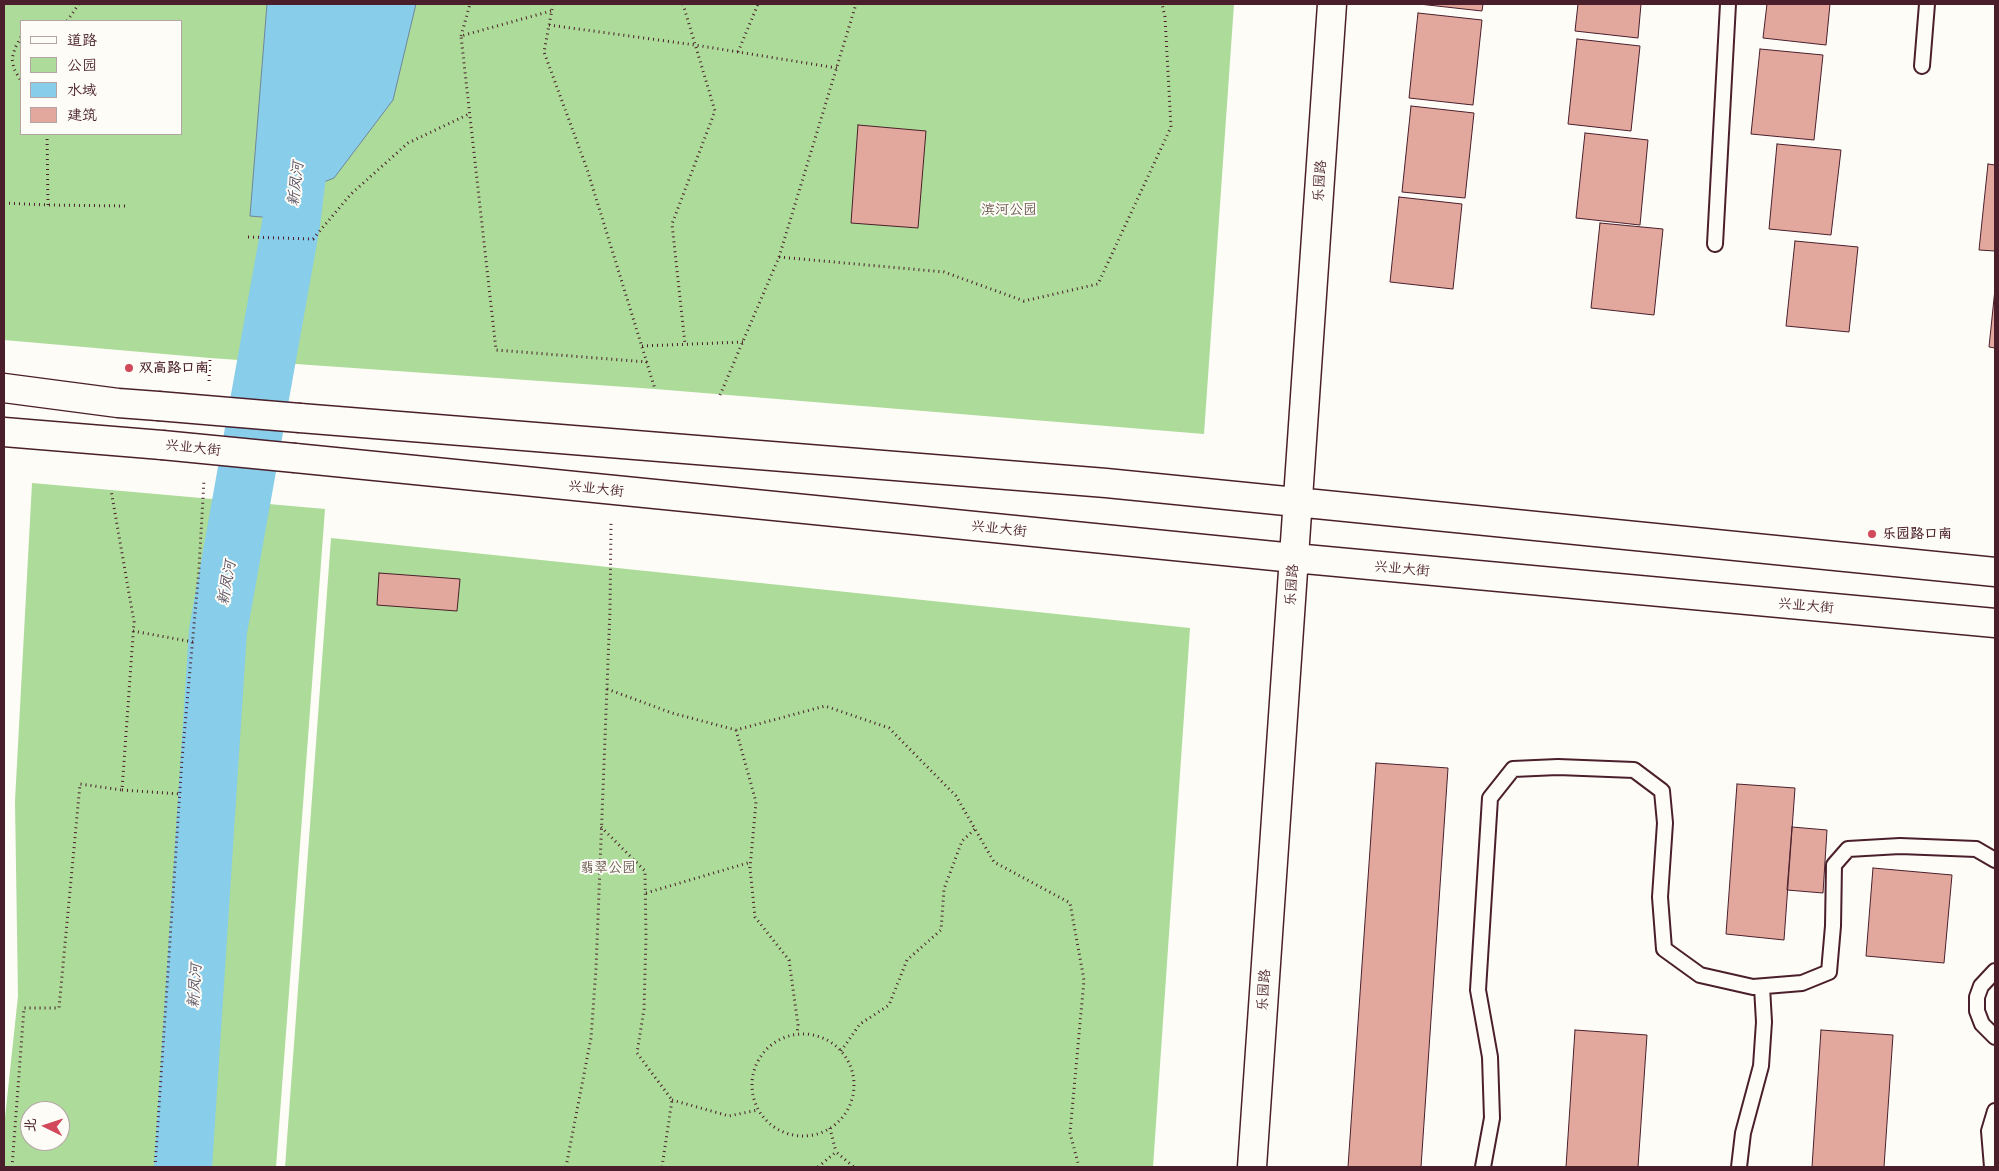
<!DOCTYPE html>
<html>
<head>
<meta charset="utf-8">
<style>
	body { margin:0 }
	#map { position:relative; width:1999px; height:1171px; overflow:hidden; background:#fdfcf7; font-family:"Comic Neue","LXGW WenKai TC",sans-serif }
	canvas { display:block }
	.frame { position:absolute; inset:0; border:5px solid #4a1f2b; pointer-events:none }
	.legend { position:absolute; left:20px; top:20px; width:162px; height:115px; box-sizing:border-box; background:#fdfcf7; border:1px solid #b5a4a5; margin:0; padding:6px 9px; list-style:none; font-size:15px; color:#4a1f2b }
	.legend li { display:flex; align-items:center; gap:10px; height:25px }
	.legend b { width:25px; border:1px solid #b5a4a5 }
	.north { position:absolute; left:20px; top:1101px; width:50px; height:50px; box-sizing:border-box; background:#fdfcf7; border:1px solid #b5a4a5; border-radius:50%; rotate:274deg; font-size:14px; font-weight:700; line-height:20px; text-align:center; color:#4a1f2b }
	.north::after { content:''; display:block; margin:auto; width:18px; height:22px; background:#d1495b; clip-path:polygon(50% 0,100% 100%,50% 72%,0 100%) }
</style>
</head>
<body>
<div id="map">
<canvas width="1999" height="1171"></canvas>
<div class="frame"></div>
<ul class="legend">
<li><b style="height:6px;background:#fdfcf7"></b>道路</li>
<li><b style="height:14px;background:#addb99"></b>公园</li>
<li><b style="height:14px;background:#88cde9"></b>水域</li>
<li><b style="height:14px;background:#e2a89e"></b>建筑</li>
</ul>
<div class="north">北</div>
</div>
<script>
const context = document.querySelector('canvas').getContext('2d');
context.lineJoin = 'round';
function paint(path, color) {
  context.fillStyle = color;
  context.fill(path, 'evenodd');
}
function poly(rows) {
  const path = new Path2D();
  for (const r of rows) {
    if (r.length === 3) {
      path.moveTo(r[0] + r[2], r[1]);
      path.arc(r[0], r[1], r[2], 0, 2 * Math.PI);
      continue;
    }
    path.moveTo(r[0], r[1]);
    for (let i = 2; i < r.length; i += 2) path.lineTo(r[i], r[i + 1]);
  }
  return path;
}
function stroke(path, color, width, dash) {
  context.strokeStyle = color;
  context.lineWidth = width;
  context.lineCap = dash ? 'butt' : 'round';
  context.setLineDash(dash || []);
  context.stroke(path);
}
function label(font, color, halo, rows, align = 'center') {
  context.font = font + ' "Comic Neue","LXGW WenKai TC",sans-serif';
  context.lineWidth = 4;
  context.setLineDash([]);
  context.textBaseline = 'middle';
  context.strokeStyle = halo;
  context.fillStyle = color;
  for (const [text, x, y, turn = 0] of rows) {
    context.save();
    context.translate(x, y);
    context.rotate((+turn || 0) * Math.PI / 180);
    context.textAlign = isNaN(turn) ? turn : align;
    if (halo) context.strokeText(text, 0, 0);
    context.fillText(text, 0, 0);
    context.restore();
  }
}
const green = poly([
	[4,4,1234,4,1204,434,655,389,210,358,4,340],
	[21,21,181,21,181,134,21,134],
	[32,483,325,509,276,1167,4,1167,4,1127,18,996,15,801],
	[30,1111,60,1111,60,1141,30,1141],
	[331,538,1190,628,1153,1167,285,1167]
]);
const water = poly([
	[267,4,416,4,393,100,334,178,301,191,297,220,250,216,267,4]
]);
const river = poly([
	[183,1167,218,631,291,224,318,4]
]);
const building = poly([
	[1419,4,1483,4,1482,11,1419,4],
	[1578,4,1641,4,1638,38,1575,31,1578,4],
	[1767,4,1830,4,1826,45,1763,38,1767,4],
	[1418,13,1482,20,1473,105,1409,98,1418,13],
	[1577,39,1640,46,1631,131,1568,124,1577,39],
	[1760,49,1823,55,1814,140,1751,134,1760,49],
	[1411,106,1474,113,1465,198,1402,192,1411,106],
	[858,125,926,131,918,228,851,223,858,125],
	[1585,133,1648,140,1640,225,1576,218,1585,133],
	[1777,144,1841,150,1831,235,1769,229,1777,144],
	[1988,164,1995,165,1995,251,1979,250,1988,164],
	[1399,197,1462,204,1453,289,1390,282,1399,197],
	[1600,223,1663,229,1654,315,1591,308,1600,223],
	[1795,241,1858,247,1849,332,1786,326,1795,241],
	[1995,289,1995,348,1989,347,1995,289],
	[379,573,460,579,457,611,377,605,379,573],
	[1376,763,1448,768,1421,1167,1348,1167,1376,763],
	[1737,784,1795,788,1784,940,1726,934,1737,784],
	[1792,827,1827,830,1823,893,1787,890,1792,827],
	[1873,868,1952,875,1944,963,1866,956,1873,868],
	[1575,1030,1647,1035,1638,1167,1566,1167,1575,1030],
	[1821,1030,1893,1035,1884,1167,1812,1167,1821,1030]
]);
const path = poly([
	[553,4,544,52,587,169,655,389],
	[683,4,715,111,672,224,685,344],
	[551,11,461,36,496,350,647,362],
	[67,21,79,4],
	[549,25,695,45,837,68],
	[461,36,470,4],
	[21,37,15,48,12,59,14,69,21,81],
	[738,52,758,4],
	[47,134,48,205],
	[4,203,48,205,127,206],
	[248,237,313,239,351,194,408,143,469,114],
	[779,257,944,272,1024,301,1098,284,1171,127,1165,17,1162,4],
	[642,346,743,342],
	[209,381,210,358],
	[720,395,779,257,856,4],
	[133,631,193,642],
	[607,689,672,713,736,730,825,706,889,728,956,796,994,862,1070,903,1084,980,1070,1133,1079,1167],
	[736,730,756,802,750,868,755,917,789,960,798,1025,797,1034],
	[122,790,180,794],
	[601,827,645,871,646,938,644,1009,637,1053,672,1100,662,1167],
	[646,893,751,862],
	[803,1085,51],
	[841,1051,860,1024,889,1005,907,960,941,930,944,889,962,841,975,829],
	[672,1100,729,1116,758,1110],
	[830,1128,836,1152],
	[12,1167,24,1008,59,1008,80,784,122,790,134,622,111,490],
	[155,1167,182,759,199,569,204,480],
	[566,1167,591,1038,596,969,610,610,611,521],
	[818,1167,836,1152,854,1167]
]);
const lane = poly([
	[1922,66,1927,4],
	[1715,244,1728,4],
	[1995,971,1981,986,1977,997,1977,1011,1982,1024,1995,1037],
	[1483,1167,1492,1118,1490,1057,1478,990,1490,798,1513,769,1558,767,1634,770,1662,791,1665,823,1660,897,1664,949,1700,975,1753,987,1802,983,1829,972,1833,926,1834,865,1848,849,1900,846,1976,849,1995,860],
	[1739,1167,1743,1133,1761,1066,1764,1022,1762,987],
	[1992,1167,1989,1131,1995,1111]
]);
const secondary = poly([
	[4,388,118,403,158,406],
	[300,418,1106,483,1995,572],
	[4,432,162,445],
	[295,458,1294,558,1995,623],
	[1252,1167,1332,4]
]);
const secondaryBridge = poly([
	[158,406,300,418],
	[162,445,295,458]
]);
const markers = [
	[129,368,5,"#d1495b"],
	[1872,534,5,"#d1495b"]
];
const streetNames = [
	["乐园路",1320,181,-86],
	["兴业大街",193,448,6],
	["兴业大街",596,489,6],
	["兴业大街",999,529,6],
	["兴业大街",1402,569,5],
	["乐园路",1292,585,-86],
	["兴业大街",1806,606,5],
	["乐园路",1264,990,-86]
];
const parkNames = [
	["滨河公园",1009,210],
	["翡翠公园",608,868]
];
const poiNames = [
	["双高路口南",139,368],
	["乐园路口南",1882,534]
];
const waterNames = [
	["新凤河",296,184,-83],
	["新凤河",227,583,-80],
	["新凤河",195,986,-86]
];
paint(green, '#addb99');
paint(water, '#88cde9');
stroke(water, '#6f879d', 1);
stroke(river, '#88cde9', 58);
paint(building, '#e2a89e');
stroke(building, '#4a1f2b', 1);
stroke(lane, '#4a1f2b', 18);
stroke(secondary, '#4a1f2b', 31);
stroke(path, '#4a1f2b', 3, [1, 4]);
stroke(lane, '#fdfcf7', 14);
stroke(secondary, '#fdfcf7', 28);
stroke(secondaryBridge, '#4a1f2b', 31, []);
stroke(secondaryBridge, '#fdfcf7', 28);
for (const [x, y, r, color] of markers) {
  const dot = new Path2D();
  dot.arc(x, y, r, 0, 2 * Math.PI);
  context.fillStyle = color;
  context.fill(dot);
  stroke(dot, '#fdfcf7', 2);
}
label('14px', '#4a1f2b', '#fdfcf7', streetNames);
label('14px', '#68574c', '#fdfcf7', parkNames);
label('bold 14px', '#4a1f2b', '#fdfcf7', poiNames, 'left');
label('italic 15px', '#5d5364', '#fdfcf7', waterNames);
</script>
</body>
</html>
